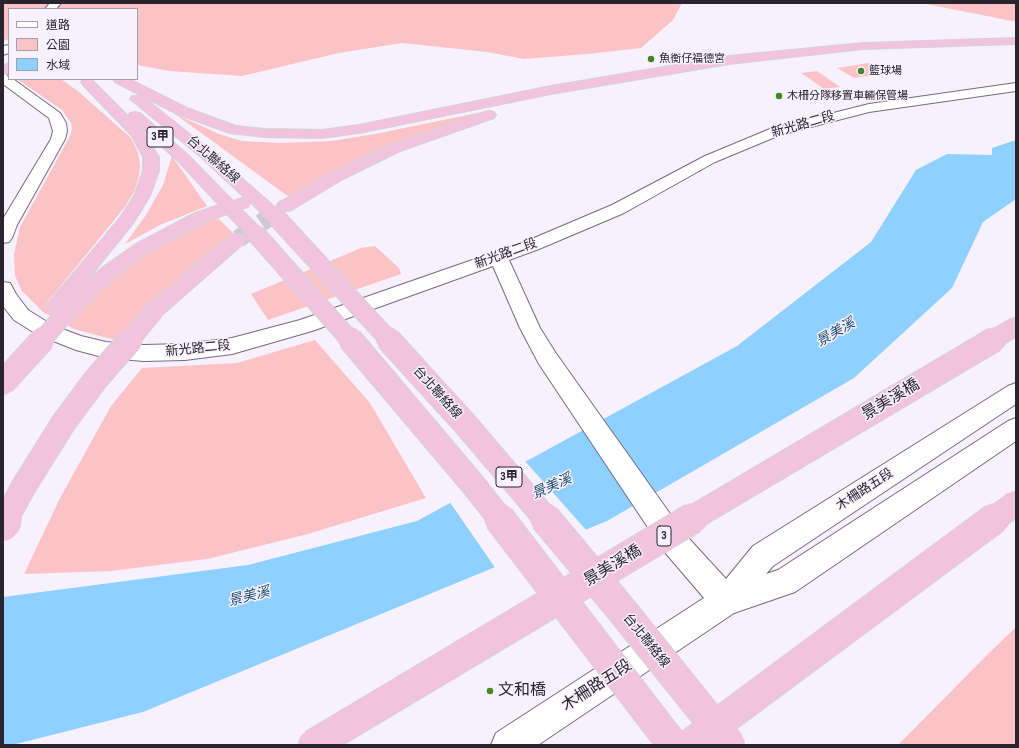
<!DOCTYPE html>
<html>
<head>
<meta charset="utf-8">
<style>
	body { margin:0 }
	#map { position:relative; width:1019px; height:748px; overflow:hidden; background:#f7f1fd; font-family:"Sofia Sans Condensed","Noto Sans TC",sans-serif }
	canvas { display:block }
	.frame { position:absolute; inset:0; border:4px solid #2a242f; pointer-events:none }
	.legend { position:absolute; left:8px; top:8px; width:130px; height:72px; box-sizing:border-box; background:#f7f1fd; border:1px solid #a59fab; margin:0; padding:5px 7px; list-style:none; font-size:12px; color:#2a242f }
	.legend li { display:flex; align-items:center; gap:8px; height:20px }
	.legend b { width:20px; border:1px solid #a59fab }
</style>
</head>
<body>
<div id="map">
<canvas width="1019" height="748"></canvas>
<div class="frame"></div>
<ul class="legend">
<li><b style="height:5px;background:#fff"></b>道路</li>
<li><b style="height:11px;background:#fcc3c6"></b>公園</li>
<li><b style="height:11px;background:#8ed0ff"></b>水域</li>
</ul>
</div>
<script>
const context = document.querySelector('canvas').getContext('2d');
context.lineJoin = 'round';
function paint(path, color) {
  context.fillStyle = color;
  context.fill(path, 'evenodd');
}
function poly(rows) {
  const path = new Path2D();
  for (const r of rows) {
    path.moveTo(r[0], r[1]);
    for (let i = 2; i < r.length; i += 2) path.lineTo(r[i], r[i + 1]);
  }
  return path;
}
function stroke(path, color, width, dash) {
  context.strokeStyle = color;
  context.lineWidth = width;
  context.lineCap = dash ? 'butt' : 'round';
  context.setLineDash(dash || []);
  context.stroke(path);
}
function label(font, color, halo, rows, align = 'center') {
  context.font = font + ' "Sofia Sans Condensed","Noto Sans TC",sans-serif';
  context.lineWidth = 3;
  context.setLineDash([]);
  context.textBaseline = 'middle';
  context.strokeStyle = halo;
  context.fillStyle = color;
  for (const [text, x, y, turn = 0] of rows) {
    context.save();
    context.translate(x, y);
    context.rotate((+turn || 0) * Math.PI / 180);
    context.textAlign = isNaN(turn) ? turn : align;
    if (halo) context.strokeText(text, 0, 0);
    context.fillText(text, 0, 0);
    context.restore();
  }
}
const green = poly([
	[6,3,682,3,673,20,641,48,588,54,524,59,487,52,402,43,339,53,242,76,169,71,137,65,137,9,9,9,9,39,3,41,3,6],
	[921,3,1016,3,1016,21,1012,21],
	[868,63,886,73,854,78,837,68],
	[817,71,840,87,824,89,801,73],
	[17,79,61,79,79,92,131,138,138,152,140,165,139,176,134,192,124,208,46,304,80,309,109,282,140,258,171,237,202,222,218,218,233,233,174,282,118,338,119,341,74,329,43,312,22,291,15,276,14,254,20,227,70,136,72,129,71,123,62,110],
	[492,110,402,140,365,156,328,174,289,197,175,114,219,134,242,141,280,143,331,141,375,134],
	[172,156,207,206,160,225,125,244,146,215,163,185],
	[375,246,399,268,401,274,268,320,251,294,361,248],
	[315,340,370,403,426,498,308,534,207,559,111,571,24,574,60,498,111,406,142,368,237,363],
	[1016,627,1016,745,898,745,988,654]
]);
const water = poly([
	[1016,140,1016,199,983,222,952,288,854,378,607,521,143,712,12,745,3,745,3,597,248,565,417,521,737,346,871,242,916,170,947,154,992,155,992,148]
]);
const pier = poly([
	[524,460,587,531,496,569,449,501]
]);
const highwayTunnel = poly([
	[238,239,284,207]
]);
const secondary = poly([
	[50,3,61,3,56,9,45,9,50,3],
	[9,45,9,53,3,55,3,46,9,45],
	[3,74,7,75,9,79,13,79,60,113,66,123,67,131,65,139,17,225,12,238,9,242,3,243,3,219,51,139,53,131,49,118,3,84,3,74],
	[1016,83,1016,91,869,112,780,135,715,162,624,213,539,249,509,260,540,328,555,352,683,532,726,579,753,546,1008,386,1016,383,1016,404,773,566,766,574,778,570,1008,421,1016,418,1016,441,795,592,734,613,538,745,491,745,496,733,704,598,663,550,539,364,520,328,493,266,312,331,232,354,185,360,144,361,106,358,76,350,38,335,14,320,3,306,3,282,10,283,16,294,28,310,52,325,81,336,106,342,144,345,185,344,232,338,300,320,527,241,612,205,705,156,770,129,869,104,1016,83]
]);
const highway = poly([
	[1016,38,1016,44,863,49,729,64,551,94,359,133,322,138,264,137,230,133,177,114,115,82,113,79,129,79,187,108,236,126,264,129,322,130,359,125,551,86,729,56,863,43,1016,38],
	[9,63,9,73,3,75,3,66,9,63],
	[83,79,91,79,128,116,130,113,135,112,140,113,188,155,233,201,242,198,246,199,201,157,130,99,132,96,142,96,211,151,277,209,276,207,278,203,331,173,390,145,484,112,489,111,494,112,496,115,494,118,400,151,343,179,290,211,279,211,286,218,283,222,277,223,271,222,250,202,248,207,241,209,262,230,265,234,262,238,256,239,250,238,227,214,207,221,148,252,117,275,77,313,70,315,62,311,56,313,49,311,46,306,119,219,134,196,143,171,143,157,132,136,83,85,81,82,83,79],
	[139,126,178,161,219,205,195,213,136,244,103,267,85,283,134,222,150,196,159,171,159,157,139,126],
	[238,234,244,235,247,239,244,243,162,315,155,317,148,315,145,310,148,305,232,235,238,234]
]);
const highwayBridgeFar2 = poly([
	[277,218,389,340],
	[256,234,350,340],
	[42,340,70,308],
	[130,340,155,310],
	[993,340,1016,326]
]);
const highwayBridgeFar1 = poly([
	[350,339,476,488,500,519],
	[388,339,467,426,546,519],
	[3,383,43,339],
	[6,519,24,486,64,422,96,379,131,339],
	[691,519,995,339],
	[994,519,1016,503]
]);
const highwayBridge = poly([
	[499,518,673,745],
	[545,518,620,608,730,745],
	[3,526,7,518],
	[313,745,693,518],
	[689,745,995,518]
]);
const markers = [
	[651,59,4,"#438628"],
	[861,71,4,"#438628"],
	[779,96,4,"#438628"],
	[490,691,4,"#438628"]
];
const farPoinames = [
	["魚衡仔福德宮",659,59],
	["籃球場",869,71],
	["木柵分隊移置車輛保管場",787,96]
];
const shields = [
	[160,137,26],
	[509,477,26],
	[664,536,14]
];
const shieldNames = [
	["3甲",160,137],
	["3甲",509,477],
	["3",664,536]
];
const streetNames = [
	["新光路二段",803,125,-16],
	["台北聯絡線",213,160,41],
	["新光路二段",506,254,-20],
	["新光路二段",198,349,-6],
	["台北聯絡線",437,393,48],
	["木柵路五段",865,490,-33],
	["台北聯絡線",646,641,51]
];
const waterNames = [
	["景美溪",836,333,-30],
	["景美溪",552,487,-24],
	["景美溪",249,597,-14]
];
const nearStreetnames = [
	["景美溪橋",891,400,-31],
	["景美溪橋",613,566,-31],
	["木柵路五段",597,686,-33]
];
const nearPoinames = [
	["文和橋",498,691]
];
paint(green, '#fcc3c6');
paint(water, '#8ed0ff');
paint(pier, '#f7f1fd');
stroke(highwayTunnel, '#cec8d4', 18, [18, 10]);
stroke(secondary, '#776a84', 2);
stroke(highway, '#d4d3d5', 2);
paint(secondary, '#fff');
paint(highway, '#f2c3df');
stroke(highwayBridgeFar2, '#d4d3d5', 20, []);
stroke(highwayBridgeFar1, '#d4d3d5', 26, []);
stroke(highwayBridge, '#d4d3d5', 32, []);
stroke(highwayBridgeFar2, '#f2c3df', 18);
stroke(highwayBridgeFar1, '#f2c3df', 24);
stroke(highwayBridge, '#f2c3df', 30);
for (const [x, y, r, color] of markers) {
  const dot = new Path2D();
  dot.arc(x, y, r, 0, 2 * Math.PI);
  context.fillStyle = color;
  context.fill(dot);
  stroke(dot, '#f7f1fd', 1.5);
}
label('11px', '#2a242f', '#f7f1fd', farPoinames, 'left');
for (const [x, y, w] of shields) {
  const box = new Path2D();
  box.roundRect(x - w / 2, y - 10, w, 20, 3);
  context.fillStyle = '#f7f1fd';
  context.fill(box);
  stroke(box, '#2a242f', 1);
}
label('bold 12px', '#2a242f', null, shieldNames);
label('13px', '#2a242f', '#f7f1fd', streetNames);
label('italic 14px', '#1a4c6b', '#f7f1fd', waterNames);
label('16px', '#2a242f', '#f7f1fd', nearStreetnames);
label('16px', '#2a242f', '#f7f1fd', nearPoinames, 'left');
</script>
</body>
</html>
